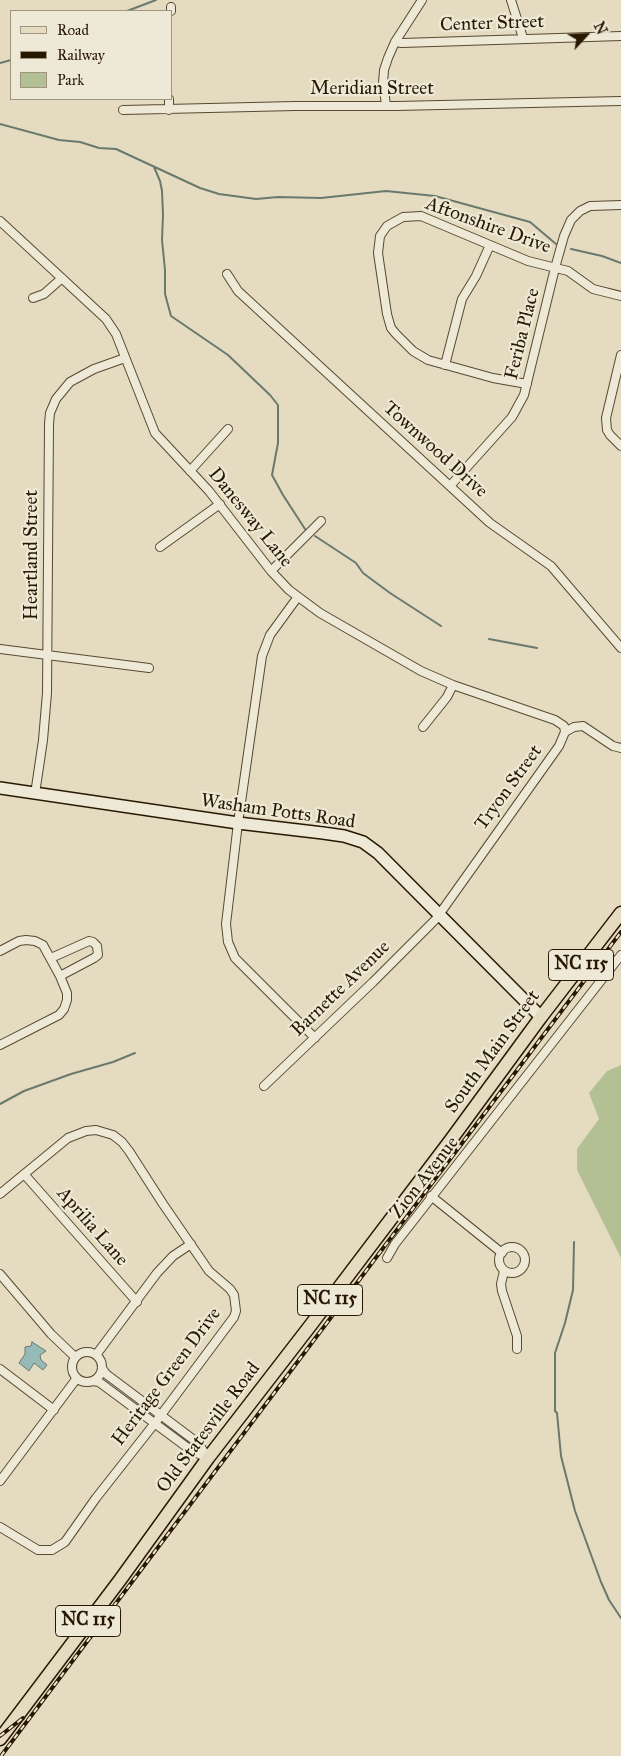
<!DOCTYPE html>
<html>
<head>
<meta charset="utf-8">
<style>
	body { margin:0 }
	#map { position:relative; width:621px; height:1756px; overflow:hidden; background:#e5dbc0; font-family:"IM FELL Great Primer",serif }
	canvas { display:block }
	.legend { position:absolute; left:10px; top:10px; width:162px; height:90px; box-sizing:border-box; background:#eee8d6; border:1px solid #9f9580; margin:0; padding:6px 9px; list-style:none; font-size:15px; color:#281800 }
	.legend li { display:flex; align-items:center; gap:10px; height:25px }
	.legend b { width:25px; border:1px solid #9f9580 }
	.north { position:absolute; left:561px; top:10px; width:50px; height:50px; -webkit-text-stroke:4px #eee8d6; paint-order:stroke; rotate:65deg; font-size:14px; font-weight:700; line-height:20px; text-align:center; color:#281800 }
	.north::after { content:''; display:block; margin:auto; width:18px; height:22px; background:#281800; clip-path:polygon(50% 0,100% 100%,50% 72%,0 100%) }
</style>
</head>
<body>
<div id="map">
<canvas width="621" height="1756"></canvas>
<ul class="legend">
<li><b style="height:6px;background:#e5dbc0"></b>Road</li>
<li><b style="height:6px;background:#281800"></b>Railway</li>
<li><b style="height:14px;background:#b3c093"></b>Park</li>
</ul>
<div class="north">N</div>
</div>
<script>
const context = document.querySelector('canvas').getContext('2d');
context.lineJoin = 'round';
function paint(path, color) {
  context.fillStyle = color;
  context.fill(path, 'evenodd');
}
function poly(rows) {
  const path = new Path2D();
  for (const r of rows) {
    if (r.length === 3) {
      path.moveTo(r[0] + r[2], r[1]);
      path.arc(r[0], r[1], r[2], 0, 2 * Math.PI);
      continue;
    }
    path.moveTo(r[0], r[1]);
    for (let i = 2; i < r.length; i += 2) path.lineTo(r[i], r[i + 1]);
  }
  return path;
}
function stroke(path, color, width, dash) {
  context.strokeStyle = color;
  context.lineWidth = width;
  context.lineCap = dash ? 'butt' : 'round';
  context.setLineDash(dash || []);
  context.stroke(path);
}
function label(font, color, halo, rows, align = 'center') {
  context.font = font + ' "IM FELL Great Primer",serif';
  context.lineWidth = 4.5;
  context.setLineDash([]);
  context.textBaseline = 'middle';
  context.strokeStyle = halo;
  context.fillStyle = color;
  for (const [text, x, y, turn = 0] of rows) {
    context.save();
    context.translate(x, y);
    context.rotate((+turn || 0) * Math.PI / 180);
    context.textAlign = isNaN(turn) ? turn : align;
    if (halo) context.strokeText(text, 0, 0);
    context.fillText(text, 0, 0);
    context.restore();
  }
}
const green = poly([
	[621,1065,621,1258,577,1170,577,1149,599,1119,589,1093,607,1071]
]);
const water = poly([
	[32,1342,46,1351,40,1355,41,1360,47,1365,43,1370,34,1363,29,1371,19,1363,25,1354,25,1347,31,1346,32,1342]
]);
const stream = poly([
	[127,11,156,0],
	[0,63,11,60],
	[0,124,59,140,80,142,99,148,116,149,200,188,219,194,256,199,278,197,321,198,386,191,435,196,530,222,556,244],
	[154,167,160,181,162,191,163,215,162,240,165,270,165,294,171,316,228,355,270,395,278,405,278,443,272,475,283,495,305,529],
	[571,249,602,256,621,263],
	[315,536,356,563,363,573,390,593,441,626],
	[489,639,537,648],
	[0,1104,24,1091,71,1074,113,1062,135,1053],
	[574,1242,573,1290,565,1323,555,1353,555,1411,557,1413,561,1456,575,1511,601,1582,609,1600,621,1618]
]);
const street = poly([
	[511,0,523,38],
	[171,11,171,7],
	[395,42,402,43,621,36],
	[386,105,383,83,384,70,388,58,395,42,422,0],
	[123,110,295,106,396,106,621,101],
	[169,110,169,99],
	[0,221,106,319,116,334,155,433,209,491,271,571,289,590,320,613,421,671,453,685,555,720,564,726,565,732],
	[227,274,238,291,490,523,551,566,621,648],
	[33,298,44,294,62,278],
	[621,355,606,418,607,430,610,435,621,446],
	[445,365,462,299,476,276,490,245],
	[527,384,493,378,428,360,413,351,396,334,391,328,387,314,378,253,380,236,387,226,403,217,421,216,528,261,568,271,593,289,621,296],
	[190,471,228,429],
	[450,486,512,417,524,395,555,268,564,236,571,220,580,211,590,206,621,205],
	[160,547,220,504],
	[271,571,321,521],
	[297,598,270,635,262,656,238,823,226,924,228,942,235,958,315,1038],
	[0,649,149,668],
	[423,727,447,697,453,685],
	[35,794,43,740,47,693,49,424,50,413,56,399,70,382,94,369,125,358],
	[0,951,19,941,26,940,35,941,43,945,60,976,67,993,67,1000,64,1009,59,1015,0,1045],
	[51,958,89,941,93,942,97,946,98,955,94,958,60,976],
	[264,1086,373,982,436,919,559,746,565,732,574,727,583,726,613,746,621,748],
	[24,1174,137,1302],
	[0,1194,68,1138,86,1131,96,1130,113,1135,122,1142,129,1151,163,1204,209,1271,230,1289,234,1295,236,1311,234,1317,155,1423,96,1498,65,1542,52,1550,38,1550,0,1527],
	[431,1196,502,1253],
	[512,1260,13],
	[387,1258,395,1244,621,955],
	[504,1271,501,1284,502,1291,517,1336,517,1349],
	[0,1274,51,1334,75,1357],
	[87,1367,15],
	[96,1355,157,1273,173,1256,191,1244],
	[102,1368,106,1374,198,1443,208,1458],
	[0,1369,54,1410],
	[93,1381,99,1382,192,1451,208,1458],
	[0,1481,77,1378]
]);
const secondary = poly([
	[0,788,238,823,323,833,344,836,363,842,378,853,541,1017]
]);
const primary = poly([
	[0,1739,120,1580,208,1458,310,1326,450,1141,541,1017,621,913]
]);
const rail = poly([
	[0,1736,23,1718],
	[1,1756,621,932]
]);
const shields = [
	[581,965,65],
	[330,1300,65],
	[88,1621,65]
];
const shieldNames = [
	["NC 115",581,965],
	["NC 115",330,1300],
	["NC 115",88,1621]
];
const streetNames = [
	["Center Street",492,24,-2],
	["Meridian Street",372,89],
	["Aftonshire Drive",488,226,20],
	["Feriba Place",523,334,-76],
	["Townwood Drive",435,450,42],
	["Danesway Lane",250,518,51],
	["Heartland Street",32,555,-90],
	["Tryon Street",509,788,-54],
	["Washam Potts Road",278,812,8],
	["Barnette Avenue",341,989,-44],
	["South Main Street",493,1052,-54],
	["Zion Avenue",425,1178,-52],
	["Aprilia Lane",92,1227,49],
	["Heritage Green Drive",167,1377,-53],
	["Old Statesville Road",209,1428,-53]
];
paint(green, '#b3c093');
paint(water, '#96bab7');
stroke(water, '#6a796e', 1);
stroke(stream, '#6a796e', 2);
stroke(street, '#574930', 10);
stroke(secondary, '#281800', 14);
stroke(primary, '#281800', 15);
stroke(street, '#eee8d6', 8);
stroke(secondary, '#eee8d6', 11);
stroke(primary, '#e5dbc0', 12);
stroke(rail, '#281800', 4);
stroke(rail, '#eee8d6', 2, [5.5]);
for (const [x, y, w] of shields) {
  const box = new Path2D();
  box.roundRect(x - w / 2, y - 15.5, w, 31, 4);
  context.fillStyle = '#eee8d6';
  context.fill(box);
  stroke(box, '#281800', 1);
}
label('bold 18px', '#281800', null, shieldNames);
label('19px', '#281800', '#eee8d6', streetNames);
</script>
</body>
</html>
